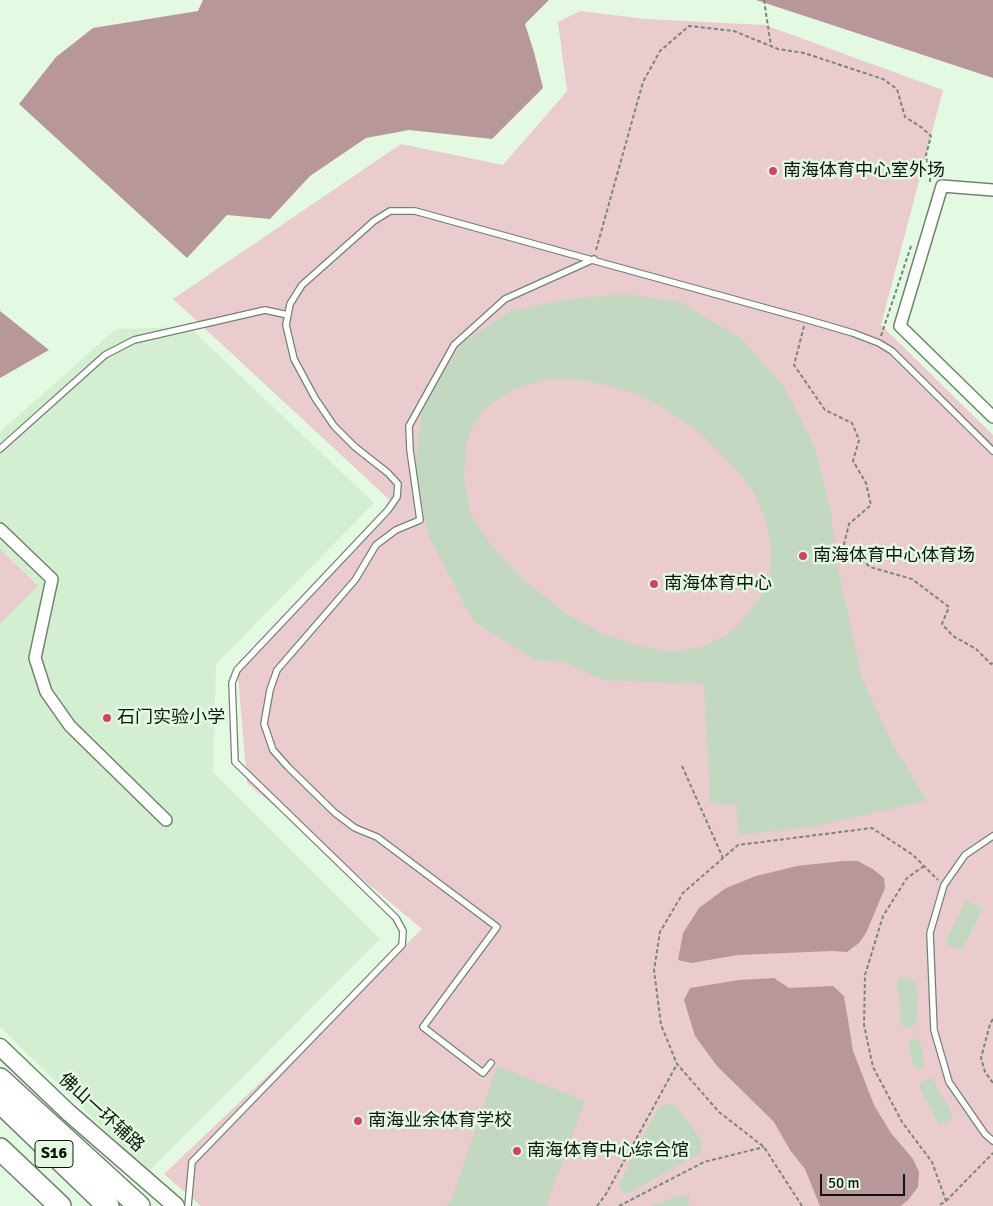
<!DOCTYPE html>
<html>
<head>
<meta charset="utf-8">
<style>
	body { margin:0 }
	#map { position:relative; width:993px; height:1206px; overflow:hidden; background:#e4f9e1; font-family:Signika,sans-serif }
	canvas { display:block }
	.scale { position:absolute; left:820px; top:1174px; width:85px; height:22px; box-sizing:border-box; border:2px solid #0e150e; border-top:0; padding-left:6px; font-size:15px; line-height:18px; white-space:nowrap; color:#0e150e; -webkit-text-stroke:4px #e4f9e1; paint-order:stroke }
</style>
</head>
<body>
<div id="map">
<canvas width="993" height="1206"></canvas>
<div class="scale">50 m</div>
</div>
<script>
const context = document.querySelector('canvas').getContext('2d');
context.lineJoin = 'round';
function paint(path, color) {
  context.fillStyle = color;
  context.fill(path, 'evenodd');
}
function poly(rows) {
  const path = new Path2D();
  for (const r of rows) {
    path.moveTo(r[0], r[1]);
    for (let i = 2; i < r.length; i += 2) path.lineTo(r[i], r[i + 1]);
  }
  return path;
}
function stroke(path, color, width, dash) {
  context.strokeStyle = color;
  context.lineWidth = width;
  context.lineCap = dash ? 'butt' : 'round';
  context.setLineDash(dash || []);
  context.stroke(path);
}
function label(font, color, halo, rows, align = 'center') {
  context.font = font + ' Signika,"Noto Sans SC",sans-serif';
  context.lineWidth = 5;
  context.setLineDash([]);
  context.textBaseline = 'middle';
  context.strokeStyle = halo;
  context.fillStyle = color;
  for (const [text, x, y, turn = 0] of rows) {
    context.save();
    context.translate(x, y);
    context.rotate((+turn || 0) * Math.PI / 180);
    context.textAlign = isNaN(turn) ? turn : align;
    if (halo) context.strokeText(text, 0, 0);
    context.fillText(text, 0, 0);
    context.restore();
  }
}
const built = poly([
	[189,327,374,503,216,664,213,772,380,939,148,1172,0,1027,0,432,116,329]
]);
const green = poly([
	[580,11,645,19,765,25,943,90,881,325,993,435,993,1206,201,1206,164,1174,422,929,247,783,237,664,394,504,173,299,401,144,503,165,567,91,558,22],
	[0,549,38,586,0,624]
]);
const water = poly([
	[203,0,549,0,525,24,534,52,543,88,492,139,409,130,366,138,310,176,270,219,227,215,187,258,19,104,56,57,93,28,198,11],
	[756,0,993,0,993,78,832,25],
	[0,311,49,350,0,378],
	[843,861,858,861,874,870,884,878,885,888,866,933,859,943,847,952,832,951,738,955,691,963,678,960,683,933,699,908,726,888,756,876,797,866],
	[774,978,789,988,833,986,844,996,853,1051,874,1105,891,1133,913,1159,919,1172,918,1187,908,1200,901,1206,820,1206,805,1169,790,1150,774,1122,717,1066,695,1036,684,1000,690,988,739,980]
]);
const building = poly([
	[625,294,680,302,742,339,784,387,815,448,830,507,837,565,862,678,892,743,927,801,811,827,739,835,736,805,710,803,704,684,603,680,565,662,535,660,473,621,428,534,415,470,422,410,462,343,511,311,568,299],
	[548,379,580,379,613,387,641,396,670,412,701,433,741,475,755,495,766,521,771,544,771,569,762,594,745,618,730,633,702,647,672,652,639,646,605,635,567,614,527,583,492,547,471,515,464,481,466,445,471,429,487,406,515,389],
	[966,900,983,908,961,951,945,943],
	[904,977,914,982,917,987,918,1020,911,1028,906,1029,901,1024,897,982,900,978],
	[910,1039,917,1039,922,1047,925,1065,919,1070,914,1068,908,1043],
	[497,1066,585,1101,546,1206,446,1206,451,1201],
	[932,1078,953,1115,945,1124,939,1125,919,1086,923,1081],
	[668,1103,678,1107,703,1143,700,1153,629,1193,622,1191,619,1184,659,1107],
	[690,1194,688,1206,650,1206,672,1198]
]);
const path = poly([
	[764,0,771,46],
	[596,250,643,82,660,51,689,26,734,31,778,49,804,53,883,79,897,89,905,117,921,127,931,136,926,155,930,177,930,184],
	[804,326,794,365,825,410,852,423,859,440,853,461,866,483,871,505,849,524,844,544,870,567,912,579,949,607,942,624,953,636,976,649,991,664,993,663],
	[881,336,911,246],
	[682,766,723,858],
	[924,866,907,878,883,916,865,975,864,1025,873,1067,902,1122,932,1162,946,1201,938,1206],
	[993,1019,990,1024,981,1058,985,1072,993,1083],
	[946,1201,993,1153],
	[597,1206,606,1194,677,1064],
	[619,1206,704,1162,764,1147],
	[802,1206,764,1147,719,1112,677,1064,661,1025,654,970,660,932,683,893,738,845,872,828,913,855,938,880]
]);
const service = poly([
	[0,449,105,355,134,340,265,310,288,315],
	[993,836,965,855,944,885,930,933,934,1030,949,1082,985,1134,993,1141],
	[491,1063,483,1073,423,1027,497,927,377,837,355,828,335,813,288,767,273,750,264,724,270,690,277,670,355,580,376,545,396,530,420,520,410,450,409,426,454,345,505,299,594,259],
	[188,1206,192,1162,402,945,403,931,396,918,235,762,232,683,237,670,388,510,397,497,398,484,388,473,355,447,334,426,315,398,294,359,286,325,290,304,302,285,374,221,390,211,415,211,805,319,853,333,879,343,892,351,993,451]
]);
const minor = poly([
	[993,190,942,186,900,326,993,417],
	[0,529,52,579,35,658,46,692,70,726,166,820]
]);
const secondary = poly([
	[0,1047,69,1113,176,1206]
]);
const motorway = poly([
	[0,1079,139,1206],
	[0,1102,108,1206],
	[0,1149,60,1206]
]);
const markers = [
	[773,171,5,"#d24367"],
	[803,556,5,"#d24367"],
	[654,584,5,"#d24367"],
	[107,718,5,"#d24367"],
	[358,1121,5,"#d24367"],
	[517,1151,5,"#d24367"]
];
const shields = [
	[54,1154,38]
];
const shieldNames = [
	["S16",54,1154]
];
const poiNames = [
	["南海体育中心室外场",783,171],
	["南海体育中心体育场",813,556],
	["南海体育中心",664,584],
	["石门实验小学",117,718],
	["南海业余体育学校",368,1121],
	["南海体育中心综合馆",527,1151]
];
const streetNames = [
	["佛山一环辅路",101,1113,42]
];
paint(built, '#d3eed0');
paint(green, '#eacbce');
paint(water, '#b8979b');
paint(building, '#c3d8c1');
stroke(service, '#71846f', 8);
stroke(minor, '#71846f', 14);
stroke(secondary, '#71846f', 19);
stroke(motorway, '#71846f', 24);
stroke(path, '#798777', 2, [4, 2.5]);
stroke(service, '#fff', 5.5);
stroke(minor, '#fff', 11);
stroke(secondary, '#fff', 16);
stroke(motorway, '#fff', 21);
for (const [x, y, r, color] of markers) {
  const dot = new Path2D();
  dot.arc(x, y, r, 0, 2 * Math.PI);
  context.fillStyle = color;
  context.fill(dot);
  stroke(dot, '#e4f9e1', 2);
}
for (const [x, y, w] of shields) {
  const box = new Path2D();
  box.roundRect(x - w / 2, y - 13.5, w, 27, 4);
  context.fillStyle = '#e4f9e1';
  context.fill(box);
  stroke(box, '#0e150e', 1);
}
label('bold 16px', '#0e150e', null, shieldNames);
label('18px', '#0e150e', '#e4f9e1', poiNames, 'left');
label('18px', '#0e150e', '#e4f9e1', streetNames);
</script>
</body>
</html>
